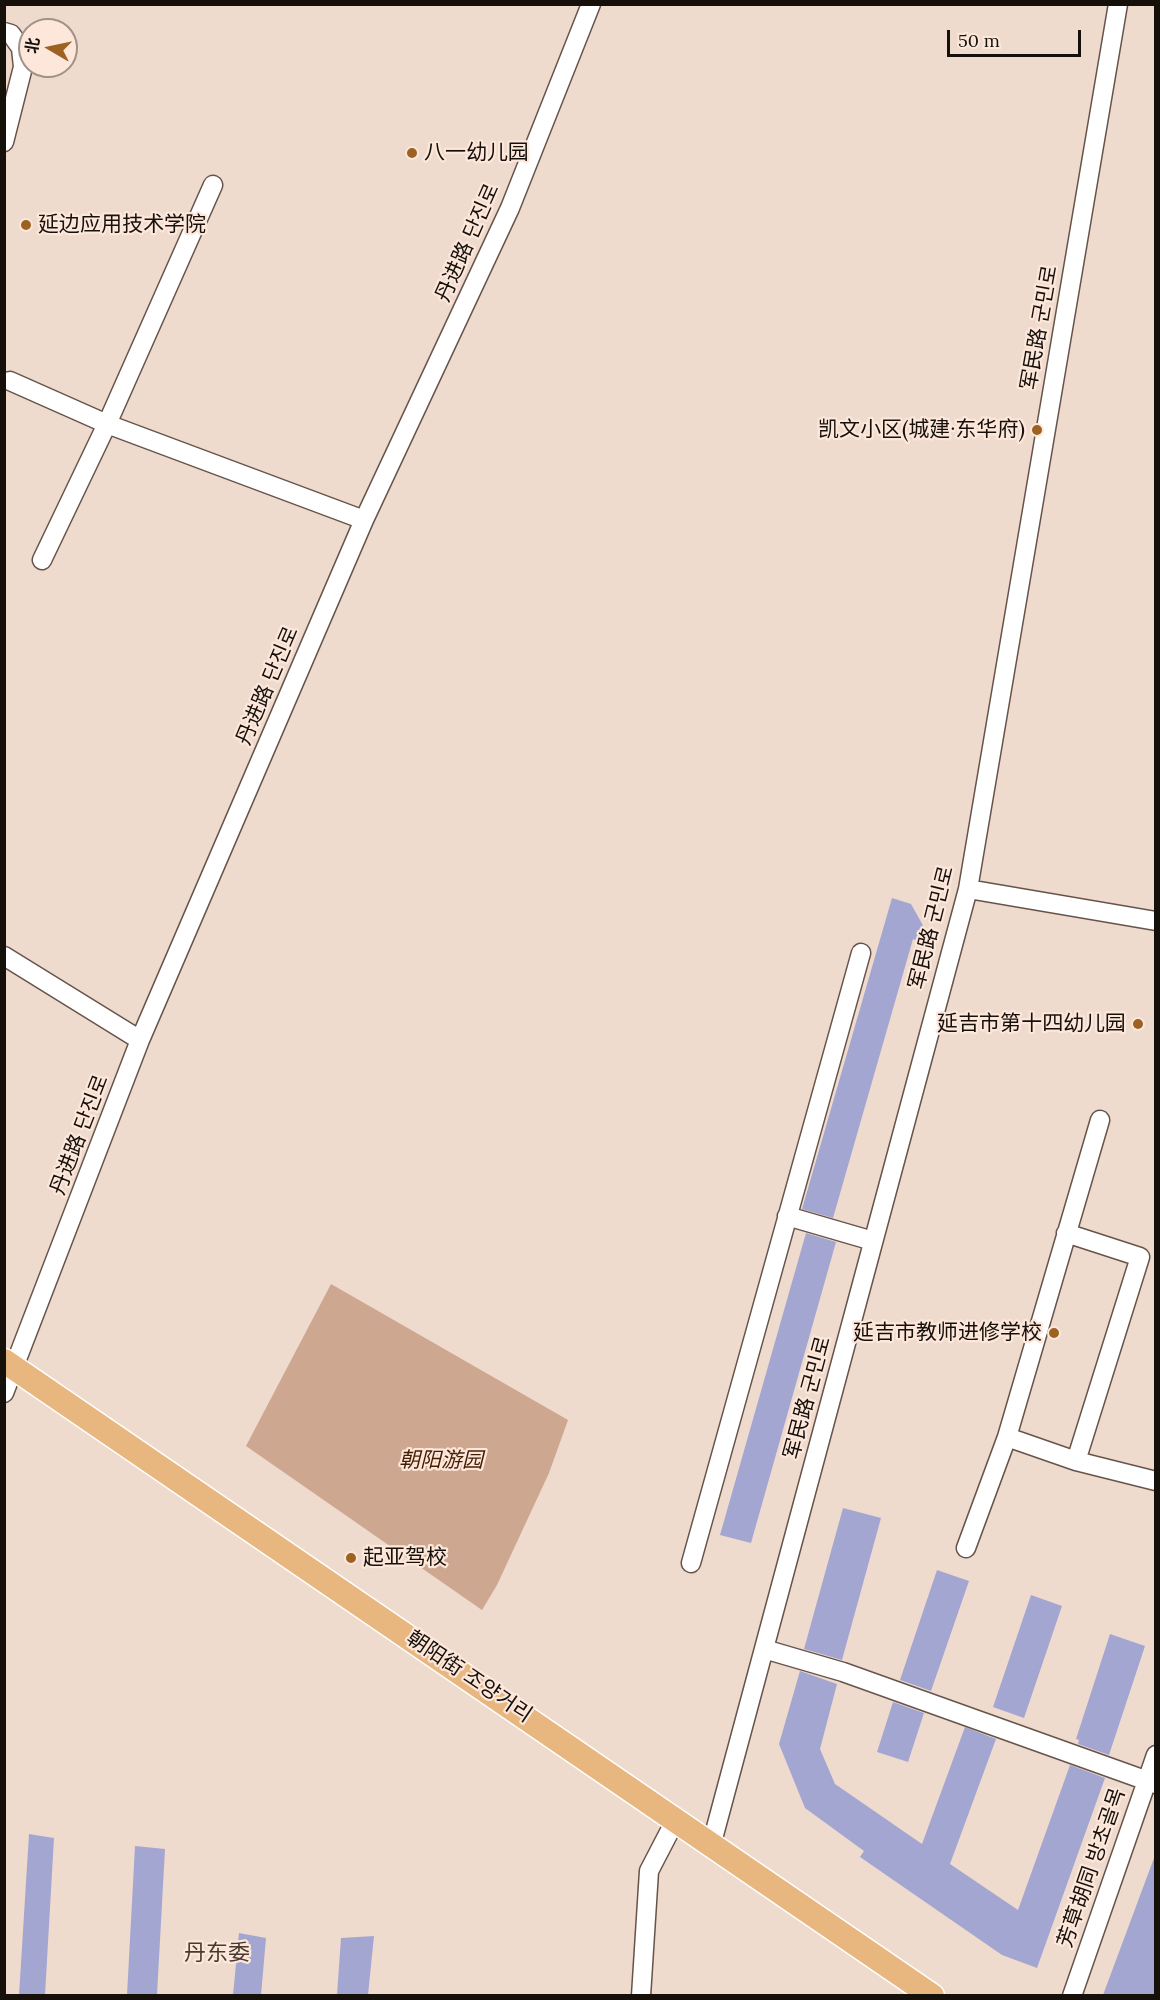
<!DOCTYPE html>
<html>
<head>
<meta charset="utf-8">
<style>
	body { margin:0 }
	#map { position:relative; width:1160px; height:2000px; overflow:hidden; background:#efdace; font-family:Lora,"Noto Sans SC",serif }
	canvas { display:block }
	.frame { position:absolute; inset:0; border:6px solid #16100b; pointer-events:none }
	.north { position:absolute; left:18px; top:18px; width:60px; height:60px; box-sizing:border-box; background:#fde7db; border:2px solid #a19188; border-radius:50%; rotate:279deg; font-size:16px; font-weight:700; line-height:24px; text-align:center; color:#16100b }
	.north::after { content:''; display:block; margin:auto; width:21px; height:27px; background:#9d6222; clip-path:polygon(50% 0,100% 100%,50% 72%,0 100%) }
	.scale { position:absolute; left:947px; top:30px; width:134px; height:27px; box-sizing:border-box; border:3px solid #16100b; border-top:0; padding-left:8px; font-size:18px; line-height:21px; white-space:nowrap; color:#16100b; -webkit-text-stroke:4px #fde7db; paint-order:stroke }
</style>
</head>
<body>
<div id="map">
<canvas width="1160" height="2000"></canvas>
<div class="frame"></div>
<div class="north">北</div>
<div class="scale">50 m</div>
</div>
<script>
const context = document.querySelector('canvas').getContext('2d');
context.lineJoin = 'round';
function paint(path, color) {
  context.fillStyle = color;
  context.fill(path, 'evenodd');
}
function poly(rows) {
  const path = new Path2D();
  for (const r of rows) {
    path.moveTo(r[0], r[1]);
    for (let i = 2; i < r.length; i += 2) path.lineTo(r[i], r[i + 1]);
  }
  return path;
}
function stroke(path, color, width, dash) {
  context.strokeStyle = color;
  context.lineWidth = width;
  context.lineCap = dash ? 'butt' : 'round';
  context.setLineDash(dash || []);
  context.stroke(path);
}
function label(font, color, halo, rows, align = 'center') {
  context.font = font + ' Lora,"Noto Sans SC","Noto Sans KR",serif';
  context.lineWidth = 4.5;
  context.setLineDash([]);
  context.textBaseline = 'middle';
  context.strokeStyle = halo;
  context.fillStyle = color;
  for (const [text, x, y, turn = 0] of rows) {
    context.save();
    context.translate(x, y);
    context.rotate((+turn || 0) * Math.PI / 180);
    context.textAlign = isNaN(turn) ? turn : align;
    if (halo) context.strokeText(text, 0, 0);
    context.fillText(text, 0, 0);
    context.restore();
  }
}
const green = poly([
	[331,1284,568,1420,549,1473,497,1585,482,1610,246,1446]
]);
const building = poly([
	[892,898,911,904,925,929,921,942,913,939,833,1218,802,1209],
	[806,1233,836,1242,751,1543,720,1535],
	[843,1508,881,1518,842,1660,804,1649],
	[937,1570,969,1581,931,1691,900,1680],
	[1031,1595,1062,1606,1024,1718,993,1707],
	[1110,1634,1145,1646,1109,1755,1078,1744,1079,1740,1076,1739],
	[800,1671,837,1684,820,1749,835,1784,922,1844,965,1727,996,1739,950,1864,1018,1910,1070,1765,1105,1778,1037,1968,1002,1955,860,1857,864,1851,805,1808,779,1744],
	[893,1702,924,1713,908,1762,877,1752],
	[29,1834,54,1838,45,1995,19,1995],
	[135,1846,165,1849,157,1995,127,1995],
	[1154,1858,1155,1995,1103,1995],
	[239,1933,266,1938,261,1995,233,1995],
	[374,1936,368,1995,337,1995,341,1938]
]);
const minor = poly([
	[4,32,11,34,21,48,23,67,4,142],
	[10,381,107,424,364,520],
	[42,560,107,424,213,185],
	[968,889,1156,921],
	[4,956,140,1040],
	[787,1216,873,1241],
	[1066,1233,1140,1257,1076,1461],
	[4,1393,140,1040,364,520,510,208,591,4],
	[1007,1437,1076,1461,1156,1481],
	[966,1548,1007,1437,1100,1120],
	[691,1563,861,953],
	[764,1649,843,1672,1156,1784],
	[711,1846,968,889,1118,4],
	[641,1996,649,1871,676,1819],
	[1072,1996,1156,1755]
]);
const major = poly([
	[4,1361,932,1996]
]);
const markers = [
	[412,153,6,"#9d6222"],
	[26,225,6,"#9d6222"],
	[1037,430,6,"#9d6222"],
	[1138,1024,6,"#9d6222"],
	[1054,1333,6,"#9d6222"],
	[351,1558,6,"#9d6222"]
];
const poiNames = [
	["八一幼儿园",424,153],
	["延边应用技术学院",38,225],
	["凯文小区(城建·东华府)",1025,430,"right"],
	["延吉市第十四幼儿园",1126,1024,"right"],
	["延吉市教师进修学校",1042,1333,"right"],
	["起亚驾校",363,1558]
];
const streetNames = [
	["丹进路 단진로",468,243,-66],
	["军民路 군민로",1040,328,-80],
	["丹进路 단진로",268,686,-67],
	["军民路 군민로",932,928,-76],
	["丹进路 단진로",80,1135,-69],
	["军民路 군민로",808,1398,-75],
	["朝阳街 조양거리",469,1677,34],
	["芳草胡同 방초골목",1092,1868,-71]
];
const parkNames = [
	["朝阳游园",441,1461]
];
const neighbourhoodNames = [
	["丹东委",217,1954]
];
paint(green, '#cda790');
paint(building, '#a4a6d2');
stroke(minor, '#66544a', 21);
stroke(major, '#fff', 27);
stroke(minor, '#fff', 18);
stroke(major, '#e8b67f', 24);
for (const [x, y, r, color] of markers) {
  const dot = new Path2D();
  dot.arc(x, y, r, 0, 2 * Math.PI);
  context.fillStyle = color;
  context.fill(dot);
  stroke(dot, '#fde7db', 2);
}
label('21px', '#16100b', '#fde7db', poiNames, 'left');
label('21px', '#16100b', '#fde7db', streetNames);
label('italic 21px', '#451d00', '#fde7db', parkNames);
label('22px', '#4a392f', '#fde7db', neighbourhoodNames);
</script>
</body>
</html>
